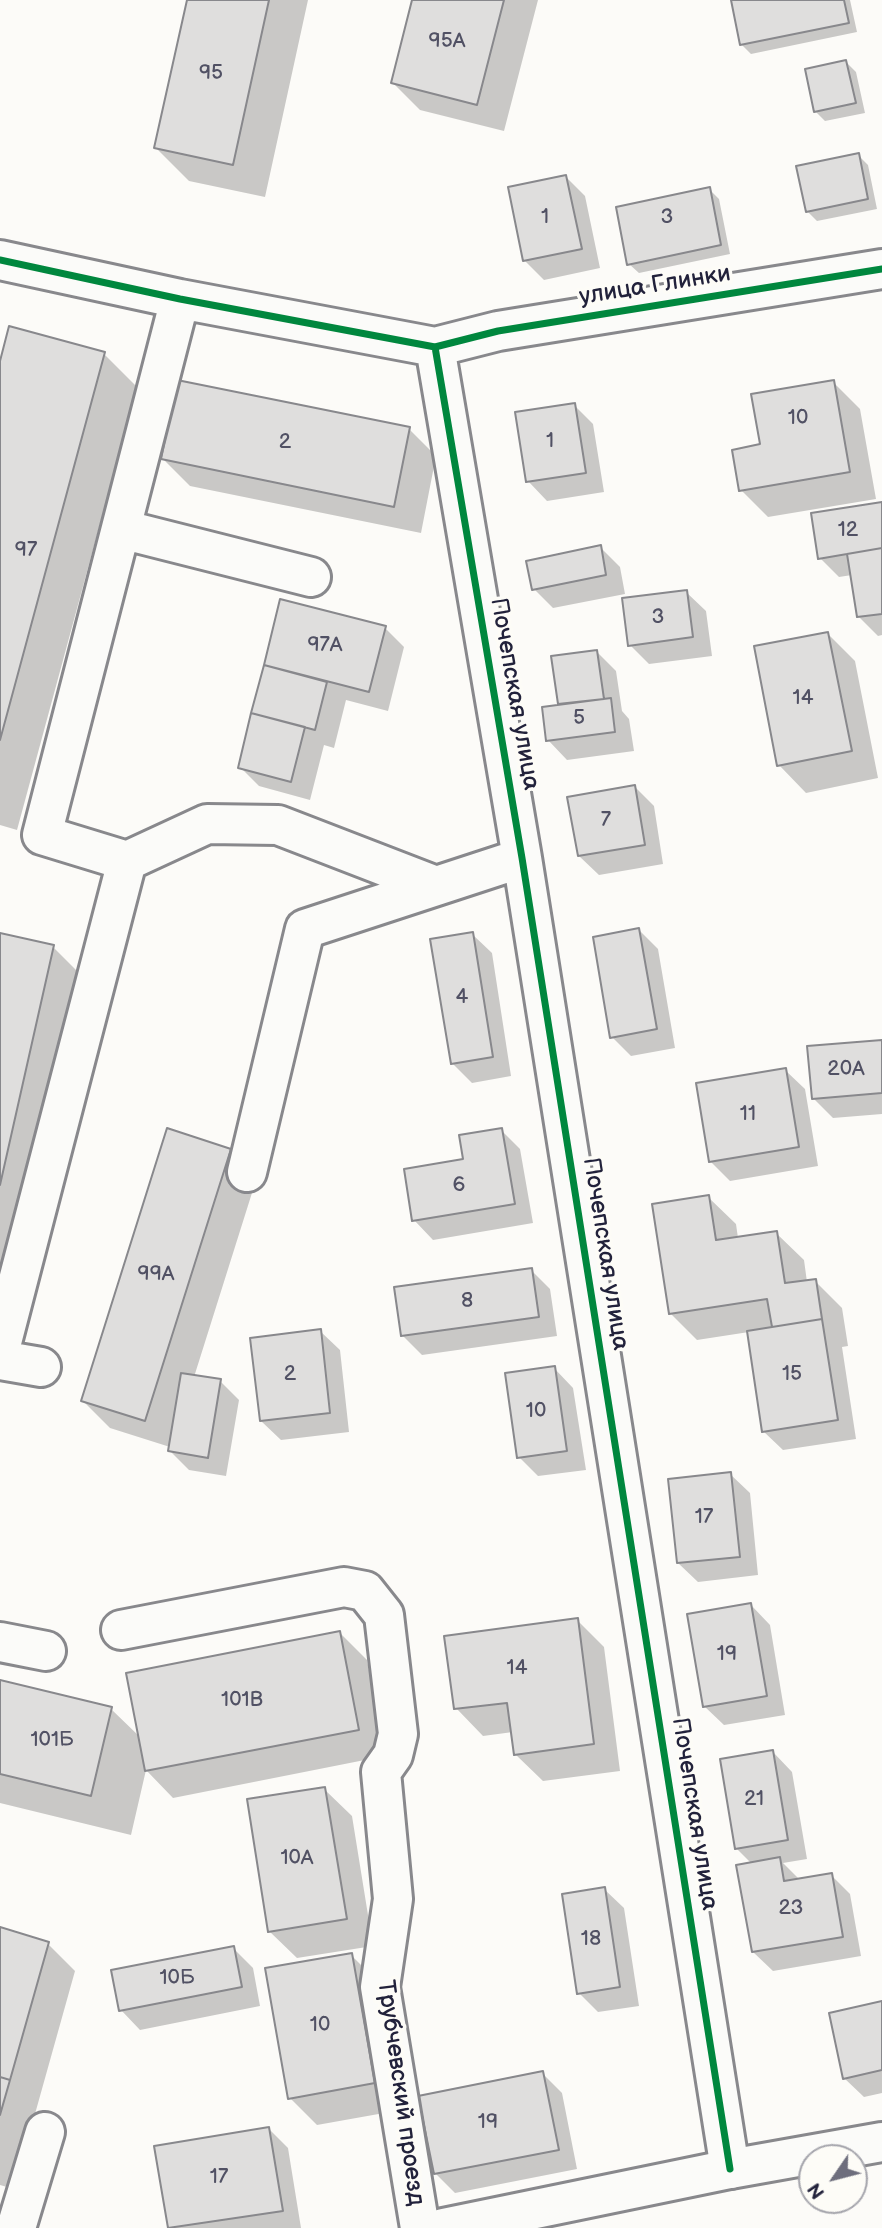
<!DOCTYPE html>
<html>
<head>
<meta charset="utf-8">
<style>
	body { margin:0 }
	#map { position:relative; width:882px; height:2228px; overflow:hidden; background:#fcfbf8; font-family:"Balsamiq Sans",sans-serif }
	canvas { display:block }
	.north { position:absolute; left:798px; top:2144px; width:70px; height:70px; box-sizing:border-box; background:#fdfcf7; border:2px solid #a5a5ac; border-radius:50%; rotate:235deg; font-size:19px; font-weight:700; line-height:28px; text-align:center; color:#22223b }
	.north::after { content:''; display:block; margin:auto; width:24px; height:32px; background:#6e6e7d; clip-path:polygon(50% 0,100% 100%,50% 72%,0 100%) }
</style>
</head>
<body>
<div id="map">
<canvas width="882" height="2228"></canvas>
<div class="north">N</div>
</div>
<script>
const context = document.querySelector('canvas').getContext('2d');
context.lineJoin = 'round';
function paint(path, color) {
  context.fillStyle = color;
  context.fill(path, 'evenodd');
}
function poly(rows) {
  const path = new Path2D();
  for (const r of rows) {
    path.moveTo(r[0], r[1]);
    for (let i = 2; i < r.length; i += 2) path.lineTo(r[i], r[i + 1]);
  }
  return path;
}
function stroke(path, color, width, dash) {
  context.strokeStyle = color;
  context.lineWidth = width;
  context.lineCap = dash ? 'butt' : 'round';
  context.setLineDash(dash || []);
  context.stroke(path);
}
function label(font, color, halo, rows, align = 'center') {
  context.font = font + ' "Balsamiq Sans",sans-serif';
  context.lineWidth = 7;
  context.setLineDash([]);
  context.textBaseline = 'middle';
  context.strokeStyle = halo;
  context.fillStyle = color;
  for (const [text, x, y, turn = 0] of rows) {
    context.save();
    context.translate(x, y);
    context.rotate((+turn || 0) * Math.PI / 180);
    context.textAlign = isNaN(turn) ? turn : align;
    if (halo) context.strokeText(text, 0, 0);
    context.fillText(text, 0, 0);
    context.restore();
  }
}
const shadow = poly([
	[188,0,308,0,265,197,189,181,156,148],
	[414,0,538,0,504,131,420,110,393,83],
	[733,0,850,0,857,32,751,54,742,45],
	[846,62,856,72,865,113,825,121,815,111],
	[858,155,868,165,877,209,817,221,807,211],
	[566,177,585,196,600,268,544,280,525,261],
	[709,189,719,199,730,254,639,273,629,264],
	[104,354,137,387,17,830,0,825,0,368],
	[833,382,860,409,876,499,768,517,741,490],
	[574,405,593,424,604,492,547,501,528,481],
	[409,429,436,456,421,533,190,486,163,459],
	[882,504,882,635,878,636,859,617,852,575,839,577,820,558],
	[600,547,620,567,625,594,553,608,534,589],
	[686,592,706,611,712,656,649,664,630,645],
	[281,601,385,628,404,647,388,711,346,700,334,748,324,745,310,800,259,786,240,767],
	[828,634,855,661,878,778,806,793,779,765],
	[597,652,616,671,622,711,629,719,634,751,567,760,548,740,560,706,553,658],
	[635,787,654,806,663,864,599,875,579,856],
	[639,930,658,949,675,1048,631,1056,612,1037],
	[472,934,492,953,511,1076,472,1083,452,1063],
	[0,935,53,947,92,986,0,1375],
	[882,1041,882,1114,833,1118,814,1099],
	[785,1070,805,1089,818,1166,730,1181,711,1162],
	[501,1130,520,1149,533,1223,433,1240,414,1220,465,1160],
	[230,1150,257,1177,194,1377,220,1381,239,1400,226,1476,189,1470,170,1451,170,1447,110,1428,83,1401],
	[708,1197,736,1224,738,1238,776,1233,804,1260,807,1282,815,1281,842,1308,848,1346,842,1347,856,1439,783,1450,763,1431,749,1332,697,1340,670,1313],
	[531,1270,550,1289,557,1336,422,1355,403,1336],
	[320,1331,340,1350,349,1432,281,1440,261,1421],
	[554,1368,573,1388,586,1470,538,1476,519,1457],
	[730,1474,750,1493,758,1575,698,1582,678,1563],
	[751,1605,770,1625,785,1715,724,1725,704,1706],
	[577,1620,604,1647,620,1771,543,1781,515,1754,513,1732,483,1736,456,1708],
	[340,1633,367,1660,385,1756,173,1798,146,1770,131,1835,0,1803,0,1681,111,1709,140,1737],
	[773,1752,792,1772,807,1859,783,1863,799,1879,831,1875,850,1894,861,1956,773,1971,753,1952,752,1864,736,1848],
	[324,1789,352,1816,373,1946,297,1958,269,1931],
	[604,1889,624,1908,639,2006,598,2012,579,1993],
	[0,1929,48,1944,75,1971,14,2189,0,2185],
	[233,1948,253,1968,260,2006,140,2030,121,2010],
	[351,1955,378,1982,401,2110,317,2125,290,2098],
	[882,2003,882,2093,864,2097,844,2078],
	[542,2073,562,2093,577,2169,455,2193,436,2174],
	[269,2129,288,2148,301,2228,170,2228,156,2147]
]);
const building = poly([
	[187,0,269,0,233,165,154,148,187,0],
	[412,0,504,0,477,105,391,83,412,0],
	[731,0,844,0,849,23,740,45,731,0],
	[846,60,856,103,814,112,805,69,846,60],
	[859,153,868,199,806,212,796,166,859,153],
	[566,175,582,249,523,261,508,187,566,175],
	[710,187,721,245,627,265,616,207,710,187],
	[9,326,105,352,0,740,0,361,9,326],
	[177,380,410,427,394,507,161,459,177,380],
	[834,380,850,472,739,491,732,450,760,444,751,394,834,380],
	[575,403,586,473,526,482,515,412,575,403],
	[882,502,882,548,818,559,811,513,882,502],
	[601,545,606,575,532,590,526,561,601,545],
	[882,548,882,614,857,617,847,554,882,548],
	[687,590,693,637,628,646,622,598,687,590],
	[280,599,386,626,369,692,264,665,280,599],
	[828,632,852,751,777,766,754,646,828,632],
	[597,650,604,699,558,704,551,656,597,650],
	[264,665,327,682,315,730,251,713,264,665],
	[611,698,615,732,546,741,542,707,611,698],
	[251,713,305,727,291,782,238,768,251,713],
	[635,785,645,845,578,856,567,797,635,785],
	[639,928,657,1029,610,1038,593,937,639,928],
	[473,932,493,1057,451,1064,430,939,473,932],
	[0,933,54,945,0,1185,0,933],
	[882,1040,882,1093,812,1099,807,1046,882,1040],
	[786,1068,799,1147,709,1162,696,1083,786,1068],
	[167,1128,231,1149,145,1421,81,1401,167,1128],
	[502,1128,515,1204,412,1221,404,1169,463,1159,459,1135,502,1128],
	[709,1195,716,1240,777,1231,785,1283,816,1279,822,1319,772,1327,767,1299,669,1314,652,1204,709,1195],
	[532,1268,539,1317,401,1336,394,1287,532,1268],
	[822,1319,838,1420,762,1432,747,1331,822,1319],
	[321,1329,330,1413,260,1421,250,1338,321,1329],
	[555,1366,567,1451,517,1458,505,1373,555,1366],
	[181,1373,221,1379,208,1458,168,1451,181,1373],
	[731,1472,740,1557,677,1563,668,1479,731,1472],
	[751,1603,767,1696,703,1707,687,1614,751,1603],
	[578,1618,594,1744,514,1755,507,1703,454,1709,444,1636,578,1618],
	[340,1631,359,1730,145,1771,126,1673,340,1631],
	[0,1680,112,1707,91,1796,0,1774,0,1680],
	[773,1750,788,1840,735,1849,720,1759,773,1750],
	[325,1787,347,1919,268,1932,247,1799,325,1787],
	[780,1857,784,1881,832,1873,843,1937,752,1952,736,1865,780,1857],
	[605,1887,620,1987,577,1994,562,1894,605,1887],
	[0,1927,49,1942,10,2080,0,2077,0,1927],
	[234,1946,242,1987,119,2011,111,1970,234,1946],
	[352,1953,375,2083,288,2099,265,1968,352,1953],
	[882,2001,882,2070,843,2079,829,2013,882,2001],
	[543,2071,559,2150,434,2174,418,2096,543,2071],
	[0,2077,10,2080,0,2115,0,2077],
	[269,2127,283,2211,168,2228,154,2146,269,2127]
]);
const minor = poly([
	[0,260,180,299,435,347,498,331,882,269],
	[435,347,522,858,730,2169],
	[121,529,311,577],
	[127,861,207,824,278,825,436,886],
	[247,1172,305,929,522,858],
	[0,1350,127,861,42,835,180,299],
	[0,1360,41,1367],
	[121,1630,344,1587,365,1591,384,1615,398,1734,393,1755,381,1772,393,1899,380,1987,420,2228],
	[0,1642,46,1651],
	[16,2228,45,2132]
]);
const major = poly([
	[443,2228,730,2169,882,2142]
]);
const cycleway = poly([
	[0,260,180,299,435,347,498,331,882,269],
	[435,347,522,858,730,2169]
]);
const numberNames = [
	["95А",447,42],
	["95",211,74],
	["1",545,218],
	["3",667,218],
	["10",798,419],
	["1",550,442],
	["2",285,443],
	["12",848,531],
	["97",26,551],
	["3",658,618],
	["97А",325,646],
	["14",803,699],
	["5",579,719],
	["7",606,821],
	["4",462,998],
	["20А",846,1070],
	["11",748,1115],
	["6",459,1186],
	["99А",156,1275],
	["8",467,1302],
	["2",290,1375],
	["15",792,1375],
	["10",536,1412],
	["17",704,1518],
	["19",727,1655],
	["14",517,1669],
	["101В",242,1701],
	["101Б",52,1741],
	["21",754,1800],
	["10А",297,1859],
	["23",791,1909],
	["18",591,1940],
	["10Б",177,1979],
	["10",320,2026],
	["19",488,2123],
	["17",219,2178]
];
const streetNames = [
	["улица Глинки",655,286,-9],
	["Почепская улица",514,694,80],
	["Почепская улица",605,1254,81],
	["Почепская улица",694,1814,81],
	["Трубчевский проезд",400,2093,82]
];
paint(shadow, '#0003');
paint(building, '#dfdedd');
stroke(building, '#88888c', 2);
stroke(minor, '#88888c', 44);
stroke(major, '#88888c', 44);
stroke(minor, '#fbfbf9', 38);
stroke(major, '#fbfbf9', 38);
stroke(cycleway, '#00873e', 7);
label('21px', '#515164', null, numberNames);
label('24px', '#22223b', '#fdfcf7', streetNames);
</script>
</body>
</html>
